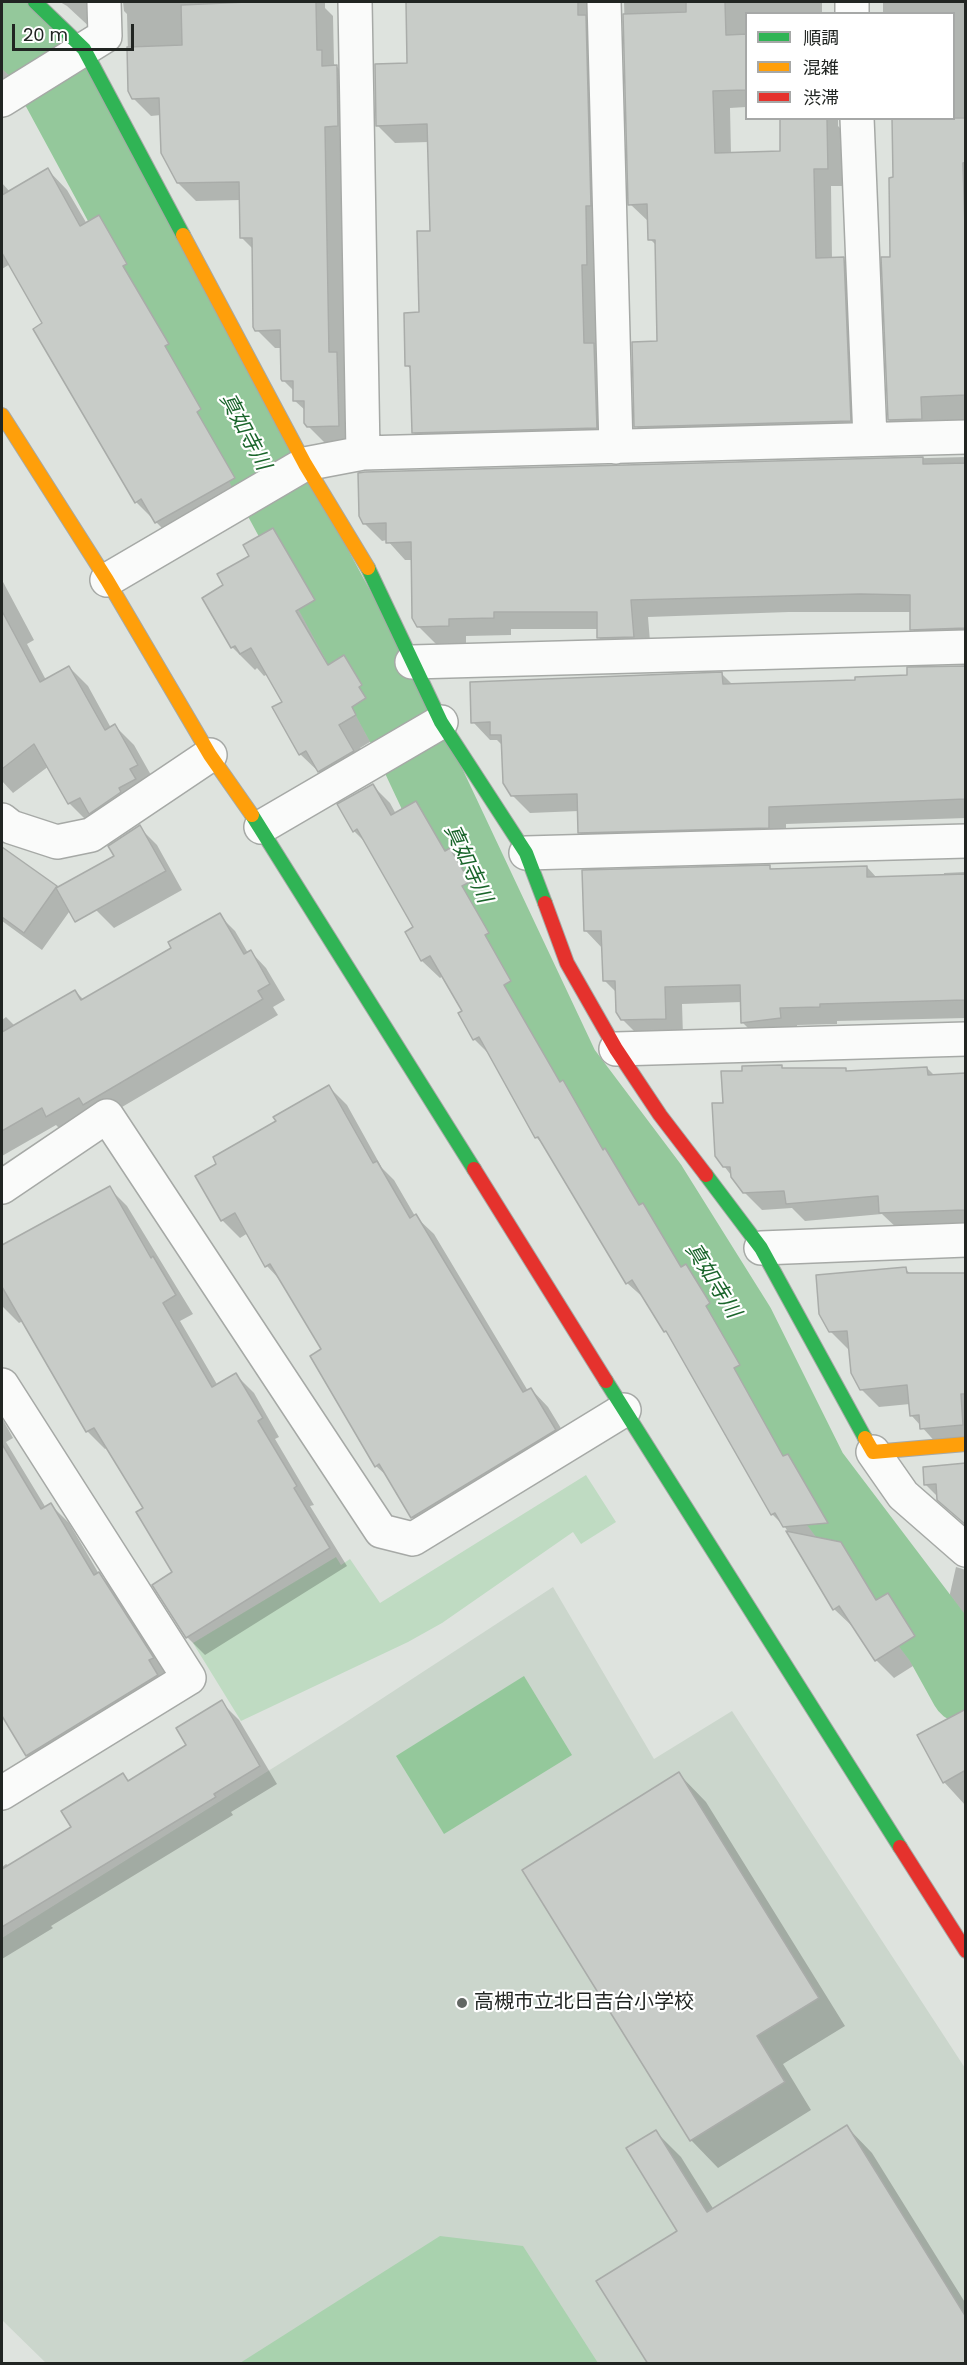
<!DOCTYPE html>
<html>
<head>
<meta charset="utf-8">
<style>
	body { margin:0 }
	#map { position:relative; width:967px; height:2365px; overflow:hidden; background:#dee3de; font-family:Poppins,"Noto Sans JP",sans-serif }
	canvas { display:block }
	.frame { position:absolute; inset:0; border:3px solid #212522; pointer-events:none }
	.legend { position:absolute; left:745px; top:12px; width:210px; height:108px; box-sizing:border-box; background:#fff; border:2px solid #a6a8a7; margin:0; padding:8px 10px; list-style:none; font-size:18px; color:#212522 }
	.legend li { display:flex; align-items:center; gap:12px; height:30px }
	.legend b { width:30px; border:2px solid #a6a8a7 }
	.scale { position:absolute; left:12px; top:24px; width:122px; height:27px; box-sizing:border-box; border:3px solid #212522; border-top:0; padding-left:8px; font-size:18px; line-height:21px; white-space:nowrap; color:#212522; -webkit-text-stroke:4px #fff; paint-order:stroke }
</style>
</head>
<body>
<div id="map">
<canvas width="967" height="2365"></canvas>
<div class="frame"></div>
<ul class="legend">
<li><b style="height:8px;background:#30b455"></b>順調</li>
<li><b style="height:8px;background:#ff9f0a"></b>混雑</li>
<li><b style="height:8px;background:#e5322d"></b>渋滞</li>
</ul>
<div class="scale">20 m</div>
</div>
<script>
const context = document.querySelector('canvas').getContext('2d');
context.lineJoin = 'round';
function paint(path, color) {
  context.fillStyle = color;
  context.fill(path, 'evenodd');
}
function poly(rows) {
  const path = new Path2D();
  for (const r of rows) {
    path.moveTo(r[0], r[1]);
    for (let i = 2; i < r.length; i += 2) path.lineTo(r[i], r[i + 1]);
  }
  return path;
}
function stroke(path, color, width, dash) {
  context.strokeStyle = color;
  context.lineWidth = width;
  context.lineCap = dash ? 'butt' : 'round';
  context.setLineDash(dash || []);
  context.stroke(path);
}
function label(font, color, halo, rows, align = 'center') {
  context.font = font + ' Poppins,"Noto Sans JP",sans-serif';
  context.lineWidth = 4.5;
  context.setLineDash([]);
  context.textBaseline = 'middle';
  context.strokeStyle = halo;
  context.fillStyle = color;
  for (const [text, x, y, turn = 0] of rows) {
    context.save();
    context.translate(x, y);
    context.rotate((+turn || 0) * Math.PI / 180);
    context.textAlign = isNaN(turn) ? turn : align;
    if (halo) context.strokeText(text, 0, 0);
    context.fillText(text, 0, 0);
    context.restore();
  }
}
const built = poly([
	[553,1587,654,1759,732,1711,965,2068,965,2363,47,2364,2,2320,2,1938,343,1724]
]);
const green = poly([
	[586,1475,616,1522,581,1544,573,1532,442,1623,408,1642,241,1721,193,1643,336,1557,341,1565,350,1559,380,1603]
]);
const forest = poly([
	[440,2236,523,2246,598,2363,240,2363]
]);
const water = poly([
	[524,1676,572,1755,444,1834,396,1756]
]);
const shadow = poly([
	[60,2,119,2,94,31,67,6],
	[123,2,325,2,325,8,333,16,334,64,354,84,356,443,326,444,308,426,306,411,295,401,294,391,283,380,282,348,275,348,257,330,254,250,241,237,241,200,196,201,178,183,161,115,151,116,133,98,129,91,127,14,124,11],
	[407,2,618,2,614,445,431,450,413,432,412,371,407,365,421,314,432,232,429,142,395,143,377,125,409,65],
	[624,2,822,2,822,14,746,14,746,107,730,108,731,154,782,152,781,118,838,118,838,126,843,131,845,186,831,186,832,259,843,259,861,276,868,438,653,444,636,426,659,343,657,246,650,239,649,222,630,204],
	[883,2,966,2,966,436,907,437,889,420,894,179,954,118,954,14,883,14],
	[2,55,22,89,2,102],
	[48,170,67,190,87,224,99,217,119,237,146,284,142,286,188,364,184,367,220,429,216,432,254,498,176,542,136,502,44,324,10,264,2,269,2,183,10,192],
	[966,457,966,646,930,647,912,629,912,612,789,612,648,617,651,654,616,655,599,638,599,629,511,629,511,635,466,636,466,643,436,644,418,626,413,560,405,560,387,540,382,541,364,523,365,473],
	[273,530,295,552,336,623,318,633,334,662,344,657,366,679,383,708,380,710,387,721,373,729,378,737,360,748,375,774,323,776,300,754,284,702,268,674,264,676,257,668,255,670,232,647,225,586],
	[2,580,34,640,27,644,46,680,69,667,88,686,111,728,115,726,134,745,156,784,88,822,69,803,49,766,13,793,2,781],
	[966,667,966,818,786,824,786,845,597,850,579,832,579,811,530,813,512,795,503,746,497,740,490,740,473,722,722,674,733,685,856,682,908,677],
	[372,785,390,803,396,814,416,803,433,821,451,850,467,867,486,900,478,904,505,951,501,953,528,999,520,1003,570,1089,580,1100,615,1160,623,1168,648,1210,660,1222,688,1268,703,1283,727,1321,722,1324,756,1383,750,1386,791,1459,805,1473,881,1599,888,1595,905,1612,932,1654,894,1678,876,1660,854,1625,852,1626,834,1609,785,1527,772,1514,671,1337,646,1300,627,1283,544,1145,536,1137,491,1056,474,1039,464,1011,443,976,440,978,422,961,407,933,415,928,366,843,354,831],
	[139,827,157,845,182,890,114,928,96,910,116,856],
	[2,848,56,887,74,905,42,950,2,921],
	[769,867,773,870,867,867,877,878,944,876,944,873,966,872,966,1018,837,1021,837,1024,797,1025,798,1035,760,1040,742,1022,742,1002,682,1004,683,1036,640,1037,622,1019,617,993,605,981,603,949,585,930],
	[219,915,235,931,248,953,251,952,266,968,285,1000,273,1007,278,1015,100,1120,63,1132,56,1125,2,1156,2,1020,6,1017,15,1026,75,991,84,1000,174,949],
	[781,1067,784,1070,845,1069,848,1072,927,1068,935,1076,966,1075,966,1227,899,1230,882,1214,805,1221,792,1208,762,1210,744,1192,724,1166,724,1104,743,1072],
	[329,1087,347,1105,382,1168,394,1180,415,1216,434,1234,528,1391,531,1389,548,1407,573,1448,430,1535,412,1517,389,1478,376,1466,323,1350,281,1281,267,1266,248,1233,240,1238,222,1220,218,1164],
	[109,1188,127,1206,193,1314,180,1321,218,1386,236,1375,254,1393,279,1437,275,1439,314,1505,310,1506,347,1566,205,1655,187,1637,174,1573,145,1509,108,1447,105,1449,87,1431,23,1321,19,1323,2,1306,2,1247],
	[905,1269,912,1275,966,1274,966,1444,939,1446,911,1415,910,1404,879,1407,861,1389,851,1349,848,1349,830,1331],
	[2,1418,13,1438,6,1442,46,1508,51,1505,69,1523,99,1574,117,1592,170,1676,45,1773,27,1756,2,1713],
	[966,1464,966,1525,925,1484],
	[956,1567,966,1570,966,1629,946,1611],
	[221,1702,239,1720,277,1784,231,1812,233,1815,51,1926,53,1928,2,1959,2,1867,6,1864,9,1866,73,1827,123,1775,129,1782,188,1746],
	[966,1717,966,1806,944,1782],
	[679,1774,706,1802,845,2026,783,2064,811,2110,718,2168,691,2140],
	[847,2127,872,2153,966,2304,966,2364,679,2231,656,2132,681,2157,714,2210]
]);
const river = poly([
	[2,20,38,53,402,725,564,1069,652,1186,739,1325,812,1472,940,1641,966,1688]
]);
const building = poly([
	[247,2,316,2,317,50,322,50,322,66,337,65,338,126,325,127,329,352,337,352,339,426,307,427,304,423,304,401,293,401,293,381,282,381,281,379,280,330,255,331,253,327,252,238,240,238,239,182,177,183,161,153,159,98,132,99,128,91,127,47,182,45,181,5,247,2],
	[406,2,578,2,578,15,586,15,591,206,586,206,587,265,582,265,584,343,594,343,597,428,412,433,410,366,405,366,404,313,419,312,417,231,430,231,427,124,376,126,375,64,407,63,406,2],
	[686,2,725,2,726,35,747,34,747,90,713,91,715,153,780,151,780,118,827,118,828,169,814,169,816,258,844,257,851,421,634,427,632,342,657,341,655,240,648,240,647,204,628,205,623,14,686,12,686,2],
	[892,118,966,118,966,162,963,163,966,260,966,395,921,397,922,419,888,420,881,257,890,257,889,178,893,177,892,118],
	[48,168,80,226,99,215,127,264,123,266,169,344,165,346,201,409,197,412,235,478,155,523,141,499,135,503,33,329,42,323,2,253,2,195,48,168],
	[923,457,923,464,966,463,966,628,910,630,910,595,860,594,631,600,634,637,597,638,597,612,494,612,494,618,449,619,449,626,417,627,412,618,411,542,386,543,386,523,363,524,359,516,358,473,365,472,923,457],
	[273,528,315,600,296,611,328,665,344,655,362,685,359,687,366,698,352,707,356,715,339,725,354,751,318,772,306,751,299,755,272,707,282,702,251,648,240,654,235,646,231,648,202,598,223,585,217,574,249,556,243,545,273,528],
	[2,611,40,682,69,666,105,730,115,724,138,765,130,769,136,779,119,788,121,792,89,814,80,798,68,804,34,744,2,769,2,611],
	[966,666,966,799,769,807,769,828,578,833,577,794,511,796,503,783,501,735,490,735,490,722,471,723,470,682,722,672,723,684,855,680,855,677,907,675,907,667,966,666],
	[373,784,391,815,416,801,445,851,450,848,470,882,462,886,489,933,485,935,511,981,504,985,560,1082,563,1080,603,1150,605,1148,639,1205,643,1203,681,1267,686,1264,710,1303,706,1306,740,1365,734,1368,783,1456,788,1454,828,1523,783,1527,775,1513,771,1515,666,1331,664,1332,632,1280,626,1284,538,1137,535,1138,479,1037,473,1040,458,1013,462,1011,430,956,421,961,405,932,413,927,357,829,353,832,337,804,373,784],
	[140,825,166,871,75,922,56,888,114,856,108,846,140,825],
	[2,847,57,886,24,933,2,917,2,847],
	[770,865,770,869,867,866,867,877,966,874,966,1000,820,1004,820,1007,780,1008,781,1018,741,1023,740,985,665,987,666,1019,621,1020,616,1012,615,981,603,981,601,931,584,931,582,870,770,865],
	[220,913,244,954,251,950,270,984,258,991,263,999,83,1105,79,1098,46,1117,42,1108,2,1131,2,1032,75,990,81,1000,171,948,168,942,220,913],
	[782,1065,782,1068,846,1068,846,1071,927,1067,928,1075,966,1073,966,1210,879,1213,878,1196,786,1204,784,1191,743,1193,731,1177,730,1167,723,1167,715,1156,712,1103,723,1103,721,1071,742,1071,742,1066,782,1065],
	[329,1085,373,1163,377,1161,410,1218,416,1214,523,1392,531,1388,556,1430,411,1518,379,1464,375,1467,310,1356,321,1349,270,1264,265,1267,235,1213,221,1221,195,1176,216,1164,213,1157,276,1121,273,1117,329,1085],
	[110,1186,151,1258,153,1256,176,1295,163,1303,212,1387,236,1373,263,1418,258,1421,297,1486,294,1488,330,1548,186,1638,152,1585,172,1572,136,1512,143,1508,94,1428,86,1432,2,1287,2,1245,110,1186],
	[906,1267,907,1273,966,1273,966,1394,961,1394,963,1425,920,1429,919,1415,910,1416,907,1385,860,1390,851,1373,847,1331,829,1332,819,1314,816,1275,906,1267],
	[2,1444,41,1509,51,1503,94,1575,99,1572,154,1658,149,1660,158,1675,26,1756,2,1716,2,1444],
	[966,1463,966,1525,937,1500,936,1484,924,1485,923,1467,966,1463],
	[786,1531,841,1542,876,1600,888,1593,915,1636,875,1661,839,1606,833,1610,786,1531],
	[222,1700,260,1766,214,1794,216,1797,2,1927,2,1869,71,1827,61,1811,123,1773,128,1781,186,1745,176,1728,222,1700],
	[966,1709,966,1770,943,1783,917,1735,966,1709],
	[679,1772,819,1998,757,2036,785,2082,690,2141,522,1870,679,1772],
	[847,2125,966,2317,966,2364,648,2364,596,2281,677,2231,626,2148,656,2130,707,2212,847,2125]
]);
const street = poly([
	[355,2,363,453],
	[604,2,616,447],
	[852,2,852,14],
	[2,100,105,36,104,2],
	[857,118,870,439],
	[107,580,305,464,363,453,966,437],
	[412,662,966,647],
	[2,820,11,827,57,842,91,835,210,755],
	[261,827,441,722],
	[526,853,966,841],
	[616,1049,966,1039],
	[2,1187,107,1116,381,1531,413,1539,624,1410],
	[761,1248,966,1240],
	[2,1385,189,1678,2,1793],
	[873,1452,903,1495,966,1550]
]);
const fast = poly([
	[35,2,84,49,183,235],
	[368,568,441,722,526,853,545,903],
	[252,815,474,1169],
	[706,1175,761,1248,865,1438],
	[606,1381,900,1847]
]);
const slow = poly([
	[183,235,305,464,368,568],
	[2,415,107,580,210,755,252,815],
	[865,1438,873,1452,966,1444]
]);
const jam = poly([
	[545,903,567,963,616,1049,660,1115,706,1175],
	[474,1169,606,1381],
	[900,1847,966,1951]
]);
const markers = [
	[462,2003,6,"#636864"]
];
const poiNames = [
	["高槻市立北日吉台小学校",474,2003]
];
const waterNames = [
	["真如寺川",244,432,62],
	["真如寺川",467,864,65],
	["真如寺川",712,1281,58]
];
paint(built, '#cbd6cc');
paint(green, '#bfdbc2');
paint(forest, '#a9d2ae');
paint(water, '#94c89b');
paint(shadow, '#0003');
stroke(river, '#94c89b', 72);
paint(building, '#c8ccc8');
stroke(building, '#a9aca9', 1.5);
stroke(street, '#a6a9a6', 36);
stroke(fast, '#a6a9a6', 16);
stroke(slow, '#a6a9a6', 16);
stroke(jam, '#a6a9a6', 16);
stroke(street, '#fafbfa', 33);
stroke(fast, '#30b455', 14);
stroke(slow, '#ff9f0a', 14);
stroke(jam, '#e5322d', 14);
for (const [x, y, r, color] of markers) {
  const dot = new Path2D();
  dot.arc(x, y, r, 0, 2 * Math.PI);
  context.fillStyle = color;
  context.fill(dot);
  stroke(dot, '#fff', 2);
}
label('20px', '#212522', '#fff', poiNames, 'left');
label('italic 21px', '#1a652b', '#fff', waterNames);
</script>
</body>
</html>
